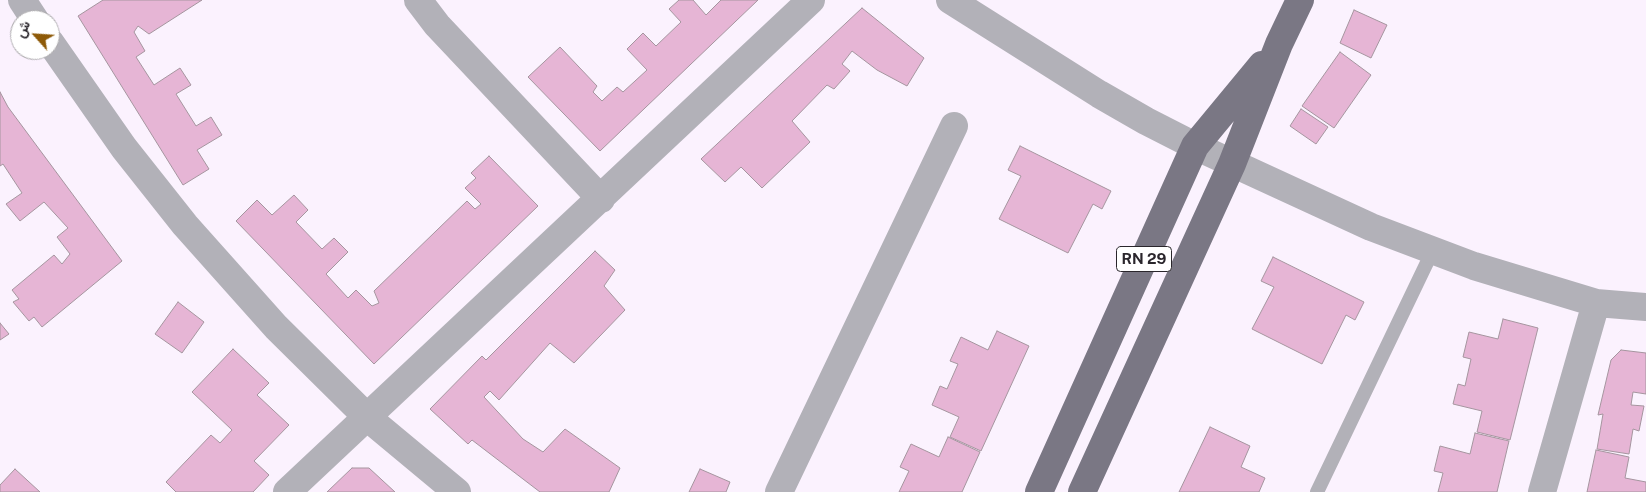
<!DOCTYPE html>
<html>
<head>
<meta charset="utf-8">
<style>
	body { margin:0 }
	#map { position:relative; width:1646px; height:492px; overflow:hidden; background:#fbf2fe; font-family:"Public Sans",Vazirmatn,sans-serif }
	canvas { display:block }
	.north { position:absolute; left:10px; top:10px; width:50px; height:50px; box-sizing:border-box; background:#fff; border:1px solid #aaa8ab; border-radius:50%; rotate:296deg; font-size:14px; font-weight:700; line-height:20px; text-align:center; color:#2a262c }
	.north::after { content:''; display:block; margin:auto; width:18px; height:22px; background:#8e5a08; clip-path:polygon(50% 0,100% 100%,50% 72%,0 100%) }
</style>
</head>
<body>
<div id="map">
<canvas width="1646" height="492"></canvas>
<div class="north">ش</div>
</div>
<script>
const context = document.querySelector('canvas').getContext('2d');
context.lineJoin = 'round';
function paint(path, color) {
  context.fillStyle = color;
  context.fill(path, 'evenodd');
}
function poly(rows) {
  const path = new Path2D();
  for (const r of rows) {
    path.moveTo(r[0], r[1]);
    for (let i = 2; i < r.length; i += 2) path.lineTo(r[i], r[i + 1]);
  }
  return path;
}
function stroke(path, color, width, dash) {
  context.strokeStyle = color;
  context.lineWidth = width;
  context.lineCap = dash ? 'butt' : 'round';
  context.setLineDash(dash || []);
  context.stroke(path);
}
function label(font, color, halo, rows, align = 'center') {
  context.font = font + ' "Public Sans",sans-serif';
  context.lineWidth = 5;
  context.setLineDash([]);
  context.textBaseline = 'middle';
  context.strokeStyle = halo;
  context.fillStyle = color;
  for (const [text, x, y, turn = 0] of rows) {
    context.save();
    context.translate(x, y);
    context.rotate((+turn || 0) * Math.PI / 180);
    context.textAlign = isNaN(turn) ? turn : align;
    if (halo) context.strokeText(text, 0, 0);
    context.fillText(text, 0, 0);
    context.restore();
  }
}
const building = poly([
	[103,0,202,0,149,34,138,26,134,32,145,51,136,57,154,85,180,68,191,85,176,94,196,126,211,117,222,135,197,150,209,169,183,185,78,16,103,0],
	[679,0,693,0,706,15,721,0,758,0,600,151,528,77,560,47,597,86,593,92,602,101,617,87,623,92,647,70,627,49,643,33,656,46,681,22,669,9,679,0],
	[862,8,924,58,907,86,877,70,852,51,842,64,850,71,834,89,827,85,792,121,810,142,762,188,741,167,725,182,701,159,862,8],
	[1354,10,1387,25,1371,58,1340,43,1354,10],
	[1340,52,1371,75,1334,128,1302,106,1340,52],
	[0,92,8,107,122,261,42,327,34,317,29,321,13,302,19,299,12,290,54,255,62,264,70,254,57,237,68,228,44,202,20,221,6,204,22,193,3,164,0,166,0,92],
	[1301,109,1328,127,1316,144,1290,126,1301,109],
	[1020,146,1111,191,1102,209,1093,204,1068,253,999,219,1021,176,1008,170,1020,146],
	[489,156,538,206,374,364,236,221,257,200,272,215,294,195,308,210,296,222,322,249,334,238,348,252,326,274,348,298,356,290,372,306,379,303,374,291,467,201,475,209,481,204,465,188,476,178,471,173,489,156],
	[595,251,615,270,604,286,625,310,574,363,550,343,499,400,490,391,484,397,523,439,543,452,565,429,620,468,609,492,540,492,472,440,468,444,430,409,482,356,486,360,595,251],
	[1273,257,1364,302,1355,320,1346,315,1322,364,1252,329,1274,287,1261,281,1273,257],
	[178,302,204,322,182,353,155,334,178,302],
	[1503,319,1538,328,1510,440,1477,432,1482,411,1453,404,1458,384,1465,386,1471,359,1463,357,1469,332,1498,339,1503,319],
	[0,323,9,334,0,340,0,323],
	[997,331,1029,346,981,451,950,437,959,417,932,405,940,386,947,389,958,364,950,361,961,337,988,350,997,331],
	[233,349,269,383,257,395,289,425,254,461,269,475,253,492,176,492,166,482,211,435,220,443,232,430,192,392,233,349],
	[1621,350,1646,353,1646,394,1633,392,1631,405,1644,406,1639,431,1633,429,1629,454,1597,449,1603,414,1598,415,1611,360,1621,350],
	[1210,427,1250,446,1241,467,1265,478,1259,492,1179,492,1210,427],
	[1475,433,1509,441,1497,492,1438,492,1443,473,1434,471,1440,446,1470,454,1475,433],
	[948,437,980,452,962,492,899,492,909,471,900,467,911,444,939,457,948,437],
	[1596,450,1629,457,1625,478,1646,482,1646,492,1587,492,1596,450],
	[352,468,369,468,395,492,327,492,352,468],
	[15,469,40,492,0,492,0,485,15,469],
	[700,469,730,482,726,492,689,492,700,469]
]);
const lane = poly([
	[1317,492,1433,250]
]);
const street = poly([
	[22,0,35,20],
	[418,0,437,25,601,199],
	[950,0,1099,94,1146,121,1195,146,1371,227,1474,266,1596,303,1646,307],
	[50,42,124,148,185,225,276,327,368,418,457,492],
	[287,492,811,0],
	[779,492,954,126],
	[1542,492,1596,303]
]);
const primary = poly([
	[1039,492,1195,146,1262,65],
	[1082,492,1232,164,1279,44,1300,0]
]);
const shields = [
	[1144,259,55]
];
const shieldNames = [
	["RN 29",1144,259]
];
paint(building, '#e6b5d5');
stroke(building, '#a5959f', 1);
stroke(lane, '#b2b1b8', 14);
stroke(street, '#b2b1b8', 28);
stroke(primary, '#7a7784', 28);
for (const [x, y, w] of shields) {
  const box = new Path2D();
  box.roundRect(x - w / 2, y - 12.5, w, 25, 4);
  context.fillStyle = '#fff';
  context.fill(box);
  stroke(box, '#2a262c', 1);
}
label('bold 15px', '#2a262c', null, shieldNames);
</script>
</body>
</html>
